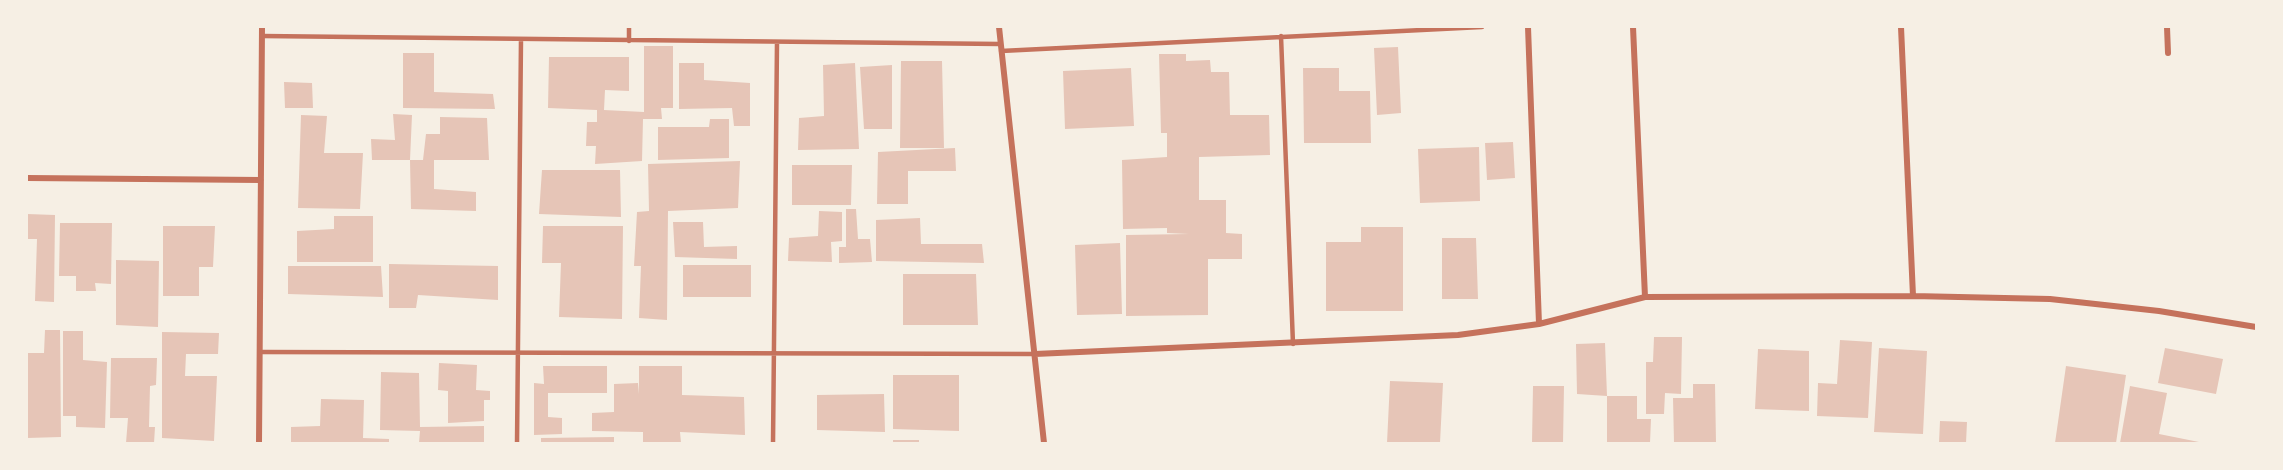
<!DOCTYPE html>
<html>
<head>
<meta charset="utf-8">
<style>
	body { margin:0 }
	#map { position:relative; width:2283px; height:470px; overflow:hidden; background:#f6efe4; font-family:Jost,sans-serif }
	canvas { display:block }
	.frame { position:absolute; inset:0; border:28px solid #f6efe4; pointer-events:none }
</style>
</head>
<body>
<div id="map">
<canvas width="2283" height="470"></canvas>
<div class="frame"></div>
</div>
<script>
const context = document.querySelector('canvas').getContext('2d');
context.lineJoin = 'round';
function paint(path, color) {
  context.fillStyle = color;
  context.fill(path, 'evenodd');
}
function poly(rows) {
  const path = new Path2D();
  for (const r of rows) {
    path.moveTo(r[0], r[1]);
    for (let i = 2; i < r.length; i += 2) path.lineTo(r[i], r[i + 1]);
  }
  return path;
}
function stroke(path, color, width, dash) {
  context.strokeStyle = color;
  context.lineWidth = width;
  context.lineCap = dash ? 'butt' : 'round';
  context.setLineDash(dash || []);
  context.stroke(path);
}
const building = poly([
	[644,46,673,46,673,108,661,108,662,119,643,119,642,161,595,164,596,146,586,146,587,122,597,122,597,110,548,108,549,57,629,57,629,91,605,90,604,110,644,112],
	[1398,47,1401,113,1377,115,1374,48],
	[403,53,434,53,434,92,493,94,495,109,403,108],
	[1159,54,1186,54,1186,61,1210,60,1211,72,1229,72,1230,115,1269,115,1270,155,1199,157,1199,200,1226,200,1226,233,1242,234,1242,259,1208,259,1208,315,1126,316,1126,235,1189,234,1167,233,1167,228,1123,229,1122,160,1167,157,1167,133,1161,133],
	[901,61,942,61,944,148,900,148],
	[679,63,704,63,704,80,750,83,750,126,734,126,732,108,679,109],
	[855,63,859,149,798,150,799,118,824,116,823,65],
	[892,65,892,129,864,129,860,67],
	[1131,68,1134,126,1065,129,1063,71],
	[1303,68,1339,68,1339,91,1370,91,1371,143,1304,143],
	[284,82,312,83,313,108,285,108],
	[393,114,412,115,410,160,372,160,371,139,395,140],
	[301,115,327,116,324,153,363,153,360,209,298,208],
	[440,117,487,118,489,160,434,160,434,189,476,192,476,211,411,209,410,160,423,160,426,134,440,134],
	[710,119,729,119,729,158,658,160,658,127,709,127],
	[1513,142,1515,178,1487,180,1485,143],
	[1479,147,1480,201,1420,203,1418,149],
	[955,148,956,171,908,171,908,204,877,204,878,152],
	[740,161,738,208,668,211,667,320,639,318,641,266,634,266,637,212,649,211,648,164],
	[792,165,852,165,851,205,792,205],
	[542,170,620,170,621,217,539,214],
	[846,209,856,209,858,239,870,239,872,262,839,263,839,247,846,247],
	[819,211,842,212,842,241,831,242,832,262,788,261,789,238,818,236],
	[27,214,55,215,54,302,35,301,37,239,27,239],
	[334,216,373,216,373,262,297,262,297,231,334,229],
	[920,218,921,244,982,244,984,263,876,261,876,220],
	[673,222,703,222,704,247,737,246,737,259,675,257],
	[60,223,112,223,111,284,95,283,96,291,76,291,76,276,59,276],
	[163,226,215,226,213,267,199,267,199,296,163,296],
	[543,226,623,226,622,319,559,317,561,263,542,263],
	[1361,227,1403,227,1403,311,1326,311,1326,242,1361,242],
	[1442,238,1476,238,1478,299,1442,299],
	[1120,243,1122,314,1077,315,1075,245],
	[116,260,159,261,158,327,116,325],
	[389,264,498,266,498,300,418,295,416,308,389,308],
	[683,265,751,265,751,297,683,297],
	[288,266,381,266,383,297,288,294],
	[903,274,976,274,978,325,903,325],
	[45,330,60,330,61,437,27,438,27,353,44,353],
	[63,331,83,331,83,360,107,362,105,428,76,427,76,416,63,416],
	[162,332,219,333,218,354,186,354,185,376,217,376,214,441,162,438],
	[1654,337,1682,337,1681,394,1665,393,1664,414,1646,414,1646,362,1653,362],
	[1840,340,1872,342,1868,418,1817,416,1818,383,1837,384],
	[1605,343,1607,396,1577,394,1576,344],
	[1879,348,1927,351,1923,434,1874,432],
	[2165,348,2223,359,2216,394,2158,383],
	[1758,349,1809,351,1809,411,1755,409],
	[111,358,157,358,156,385,150,386,149,427,155,427,154,443,126,443,128,418,110,418],
	[439,363,477,365,476,390,490,391,490,400,484,400,484,421,448,423,448,391,438,390],
	[543,366,607,366,607,393,548,393,548,417,562,418,562,434,534,435,534,383,544,384],
	[639,366,682,366,682,395,744,397,745,435,680,432,681,443,643,443,643,432,592,431,592,413,614,412,614,384,638,383,639,394],
	[2066,366,2126,375,2116,443,2055,443],
	[381,372,419,373,420,427,484,426,484,443,419,443,420,431,380,430],
	[893,375,959,375,959,431,893,429],
	[1390,381,1443,383,1440,443,1387,443],
	[1693,384,1715,384,1716,443,1674,443,1673,398,1693,398],
	[1533,386,1564,386,1563,443,1532,443],
	[2130,386,2167,393,2159,434,2204,443,2120,443],
	[884,394,885,432,817,430,817,395],
	[1607,396,1637,396,1637,419,1651,419,1650,443,1607,443],
	[321,399,364,400,363,438,389,439,389,443,291,443,291,427,320,426],
	[1940,421,1967,422,1966,443,1939,443],
	[614,437,614,443,541,443,541,438],
	[893,440,919,440,919,443,893,443]
]);
const service = poly([
	[262,36,1000,44],
	[1281,36,1293,344],
	[629,41,629,27],
	[1001,51,1482,27],
	[260,352,1035,354],
	[517,443,521,39],
	[773,443,777,42]
]);
const minor = poly([
	[999,27,1044,443],
	[1528,27,1539,324],
	[1633,27,1645,297],
	[1901,27,1913,296],
	[2167,27,2168,53],
	[27,178,261,180],
	[1035,354,1458,335,1539,324,1645,297,1913,296,2050,299,2159,311,2256,327],
	[259,443,262,27]
]);
paint(building, '#e6c5b7');
stroke(service, '#c5725c', 4.5);
stroke(minor, '#c5725c', 6);
</script>
</body>
</html>
